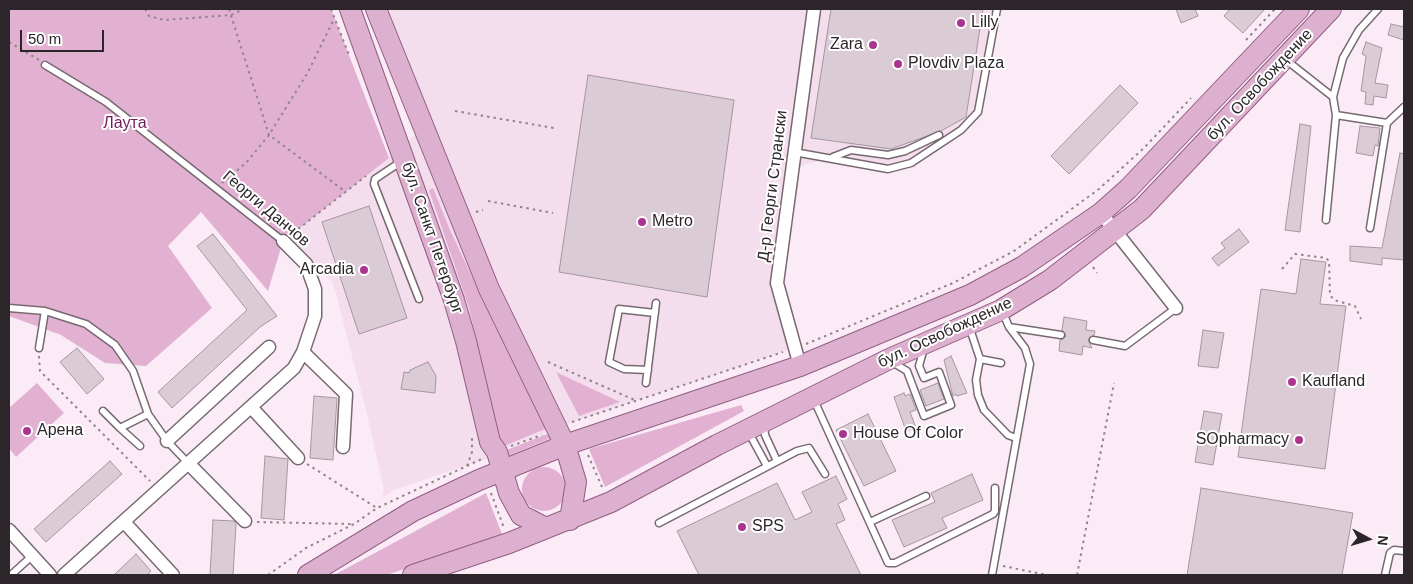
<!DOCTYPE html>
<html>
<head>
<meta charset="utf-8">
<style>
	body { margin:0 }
	#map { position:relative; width:1413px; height:584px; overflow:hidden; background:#fbebf6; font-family:Helvetica,sans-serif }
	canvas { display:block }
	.frame { position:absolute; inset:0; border:10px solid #2c262a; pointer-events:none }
	.north { position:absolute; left:1343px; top:514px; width:50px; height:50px; -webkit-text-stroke:4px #fff; paint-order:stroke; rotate:96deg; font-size:14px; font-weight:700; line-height:20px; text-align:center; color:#2c262a }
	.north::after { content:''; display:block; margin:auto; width:18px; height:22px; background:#2c262a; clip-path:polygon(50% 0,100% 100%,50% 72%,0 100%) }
	.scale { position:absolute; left:20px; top:30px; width:84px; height:22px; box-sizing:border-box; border:2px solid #2c262a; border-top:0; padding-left:6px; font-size:15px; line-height:18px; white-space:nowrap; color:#2c262a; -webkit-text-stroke:4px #fff; paint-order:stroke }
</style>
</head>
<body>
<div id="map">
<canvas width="1413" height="584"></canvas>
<div class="frame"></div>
<div class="north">N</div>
<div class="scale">50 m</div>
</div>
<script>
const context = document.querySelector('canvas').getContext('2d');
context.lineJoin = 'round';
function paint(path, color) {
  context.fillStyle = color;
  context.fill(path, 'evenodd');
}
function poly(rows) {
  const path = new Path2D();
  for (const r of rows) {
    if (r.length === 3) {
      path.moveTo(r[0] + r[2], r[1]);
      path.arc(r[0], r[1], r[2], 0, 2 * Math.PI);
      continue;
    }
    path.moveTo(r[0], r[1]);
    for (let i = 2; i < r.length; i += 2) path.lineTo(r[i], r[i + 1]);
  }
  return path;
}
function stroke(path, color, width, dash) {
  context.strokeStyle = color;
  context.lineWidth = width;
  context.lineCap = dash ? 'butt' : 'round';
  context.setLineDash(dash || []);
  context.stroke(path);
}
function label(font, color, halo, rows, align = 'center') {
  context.font = font + ' Helvetica,sans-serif';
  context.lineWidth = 4;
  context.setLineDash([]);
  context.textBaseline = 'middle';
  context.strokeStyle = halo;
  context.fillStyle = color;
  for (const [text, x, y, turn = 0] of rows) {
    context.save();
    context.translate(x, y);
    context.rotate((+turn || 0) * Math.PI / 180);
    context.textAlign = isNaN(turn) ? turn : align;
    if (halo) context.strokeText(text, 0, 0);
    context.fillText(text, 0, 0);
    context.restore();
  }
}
const built = poly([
	[385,9,997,9,978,112,961,130,911,163,888,169,819,161,806,164,791,172,777,283,794,348,575,421,497,452,494,458,473,463,394,490,382,498,384,490,367,414,333,282,283,241,389,158,432,120]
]);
const green = poly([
	[9,9,331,9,389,158,283,241,268,291,201,212,168,246,212,308,146,366,105,363,61,335,9,316],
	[433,188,450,230,496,328,550,427,502,447,469,308,429,190],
	[556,372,620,402,579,416],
	[37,383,64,413,16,457,9,448,9,408],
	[741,405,744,411,605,487,589,449],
	[547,434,551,438,508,456,504,451],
	[544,489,22],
	[486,493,502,534,387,575,334,575]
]);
const building = poly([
	[831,9,983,9,966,117,941,131,891,149,811,138,831,9],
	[1176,9,1195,9,1198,16,1181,23,1176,9],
	[1230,9,1265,9,1243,33,1224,16,1230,9],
	[1391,24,1404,27,1404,40,1388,35,1391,24],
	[1366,42,1382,48,1375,83,1388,85,1386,98,1374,96,1373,105,1365,104,1366,92,1361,91,1366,56,1362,54,1366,42],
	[588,75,734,100,707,297,559,272,588,75],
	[1120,85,1138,103,1069,174,1051,156,1120,85],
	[1300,124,1311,126,1300,232,1285,230,1300,124],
	[1360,126,1380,128,1378,146,1375,145,1373,156,1356,153,1360,126],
	[1400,153,1404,154,1404,260,1382,258,1382,265,1350,261,1350,246,1382,248,1400,153],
	[369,206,407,318,359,334,322,222,369,206],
	[1239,229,1249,242,1218,266,1212,258,1225,248,1221,243,1239,229],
	[213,234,277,316,260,327,172,408,158,392,247,310,197,246,213,234],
	[1301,259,1326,262,1320,304,1346,306,1325,469,1238,457,1261,289,1296,294,1301,259],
	[1064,317,1087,321,1086,330,1095,331,1094,335,1088,340,1092,348,1083,346,1082,355,1059,351,1060,340,1066,336,1062,330,1064,317],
	[1203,330,1224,333,1218,368,1198,366,1203,330],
	[77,348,104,379,87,394,60,362,77,348],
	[951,356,967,393,957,396,956,394,953,396,944,360,951,356],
	[428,362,436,376,435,393,401,389,404,372,409,373,410,370,428,362],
	[938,383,944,399,926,406,920,390,938,383],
	[904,393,905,396,910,394,916,410,910,412,916,428,906,431,894,397,904,393],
	[314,396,337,398,333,460,310,458,314,396],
	[1204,411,1222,414,1213,465,1195,462,1204,411],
	[868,414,896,471,864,486,836,430,868,414],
	[265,456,288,459,284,520,261,518,265,456],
	[110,461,122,474,46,542,34,529,110,461],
	[972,474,983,500,942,518,947,528,904,547,892,520,935,502,931,493,972,474],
	[836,476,847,499,838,504,845,520,836,524,861,575,699,575,677,531,777,483,795,520,812,512,802,492,836,476],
	[1201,488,1353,513,1342,575,1187,575,1201,488],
	[213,520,234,521,236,524,233,575,210,575,213,520],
	[136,554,151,571,147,575,114,575,136,554]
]);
const path = poly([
	[145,9,149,16,164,20,231,15,244,9],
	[229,9,269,135,346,192],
	[331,9,349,55],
	[1246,40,1275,9],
	[9,42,39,60],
	[455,111,554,128],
	[222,183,246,163,269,135,308,72,334,19],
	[488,201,553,213],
	[476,212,483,210],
	[293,233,366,176],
	[1093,267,1097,273],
	[1282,269,1295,254,1326,258,1329,261,1330,295,1334,300,1355,306,1361,319],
	[806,344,953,283,1014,251,1099,189,1145,147,1191,98],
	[39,356,40,371,150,481],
	[548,362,637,401],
	[572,422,783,352],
	[511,446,542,435],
	[588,455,602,487],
	[307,464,377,508],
	[467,466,472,452,472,438],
	[491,493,504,528],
	[257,522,352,524],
	[1003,566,1047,575],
	[268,575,306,548,354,524,377,508,484,458],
	[1077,575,1114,383]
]);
const service = poly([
	[1286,60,1333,97,1336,115,1326,220],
	[45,65,106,102,283,241],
	[1333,97,1343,58,1359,30,1378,9],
	[1336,115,1387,123,1370,228],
	[1387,123,1404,107],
	[794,152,888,169,911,163,961,130,978,112,997,9],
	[833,157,851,150,888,155,905,151,939,135],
	[402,161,375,179,374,184,419,299],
	[9,308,45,311,86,324,115,345,133,371,148,414,167,441,188,463],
	[1003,313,1009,327,1061,335],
	[969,326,980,359,1001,363],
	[1093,340,1125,346,1176,308],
	[39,348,45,311],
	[980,359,976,380,978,395,984,410,1008,435,1016,438],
	[892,362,907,371,924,416,951,405,939,372,924,378,919,366,924,348],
	[648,370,624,369,609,362,619,309,655,313],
	[646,383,656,303],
	[814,400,888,563,895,563,993,514,995,511,995,488],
	[103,411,120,428,148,414],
	[764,425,765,435,777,461],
	[120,428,140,446],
	[749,433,767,466],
	[870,522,926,496],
	[659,523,797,451,809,448,825,474],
	[11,575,33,555],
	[992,575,1030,364,1025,348,1009,327],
	[1385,575,1390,553,1394,550,1404,551]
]);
const minor = poly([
	[1101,213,1176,308],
	[303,352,346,394,343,447],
	[800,366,777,283,814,9],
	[251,407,298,458],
	[167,441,269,347],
	[188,463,245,521],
	[124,522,173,575],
	[9,530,50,575],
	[64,575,294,368,303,352,315,316,315,289,306,264,283,241]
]);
const primary = poly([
	[350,9,454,300,466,341,490,442,497,452,509,493,521,515,546,528],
	[376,9,489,289,565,445,576,482,570,520],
	[308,575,413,511,479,480,565,445,800,366,970,295,1022,267,1101,213,1128,189,1299,9],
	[413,575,509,543,611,502,717,445,887,360,1001,310,1050,280,1142,209,1331,9]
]);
const markers = [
	[961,23,5,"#a9358e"],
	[873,45,5,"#a9358e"],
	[898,64,5,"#a9358e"],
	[642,222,5,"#a9358e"],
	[364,270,5,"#a9358e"],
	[1292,382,5,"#a9358e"],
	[27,431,5,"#a9358e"],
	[843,434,5,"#a9358e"],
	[1299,440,5,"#a9358e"],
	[742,527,5,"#a9358e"]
];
const poiNames = [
	["Lilly",971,23],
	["Zara",863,45,"right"],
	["Plovdiv Plaza",908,64],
	["Metro",652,222],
	["Arcadia",354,270,"right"],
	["Kaufland",1302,382],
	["Арена",37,431],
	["House Of Color",853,434],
	["SOpharmacy",1289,440,"right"],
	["SPS",752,527]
];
const streetNames = [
	["бул. Освобождение",1260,85,-47],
	["Д-р Георги Странски",773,186,-83],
	["Георги Данчов",266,209,40],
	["бул. Санкт Петербург",432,238,71],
	["бул. Освобождение",945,333,-25]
];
const parkNames = [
	["Лаута",125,124]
];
paint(built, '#f4ddec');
paint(green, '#e2b1d2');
paint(building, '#dbcbd5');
stroke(building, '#a596a0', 1);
stroke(service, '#776972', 9);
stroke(minor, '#776972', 15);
stroke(primary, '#915e82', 22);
stroke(path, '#90858c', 2, [2.5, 4]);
stroke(service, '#fff', 6);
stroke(minor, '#fff', 12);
stroke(primary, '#deb0d0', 20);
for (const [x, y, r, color] of markers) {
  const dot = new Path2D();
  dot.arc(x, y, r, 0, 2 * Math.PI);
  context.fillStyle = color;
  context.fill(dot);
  stroke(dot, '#fff', 2);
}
label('16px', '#2c262a', '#fff', poiNames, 'left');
label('16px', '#2c262a', '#fff', streetNames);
label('16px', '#72195e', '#fff', parkNames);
</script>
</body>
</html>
